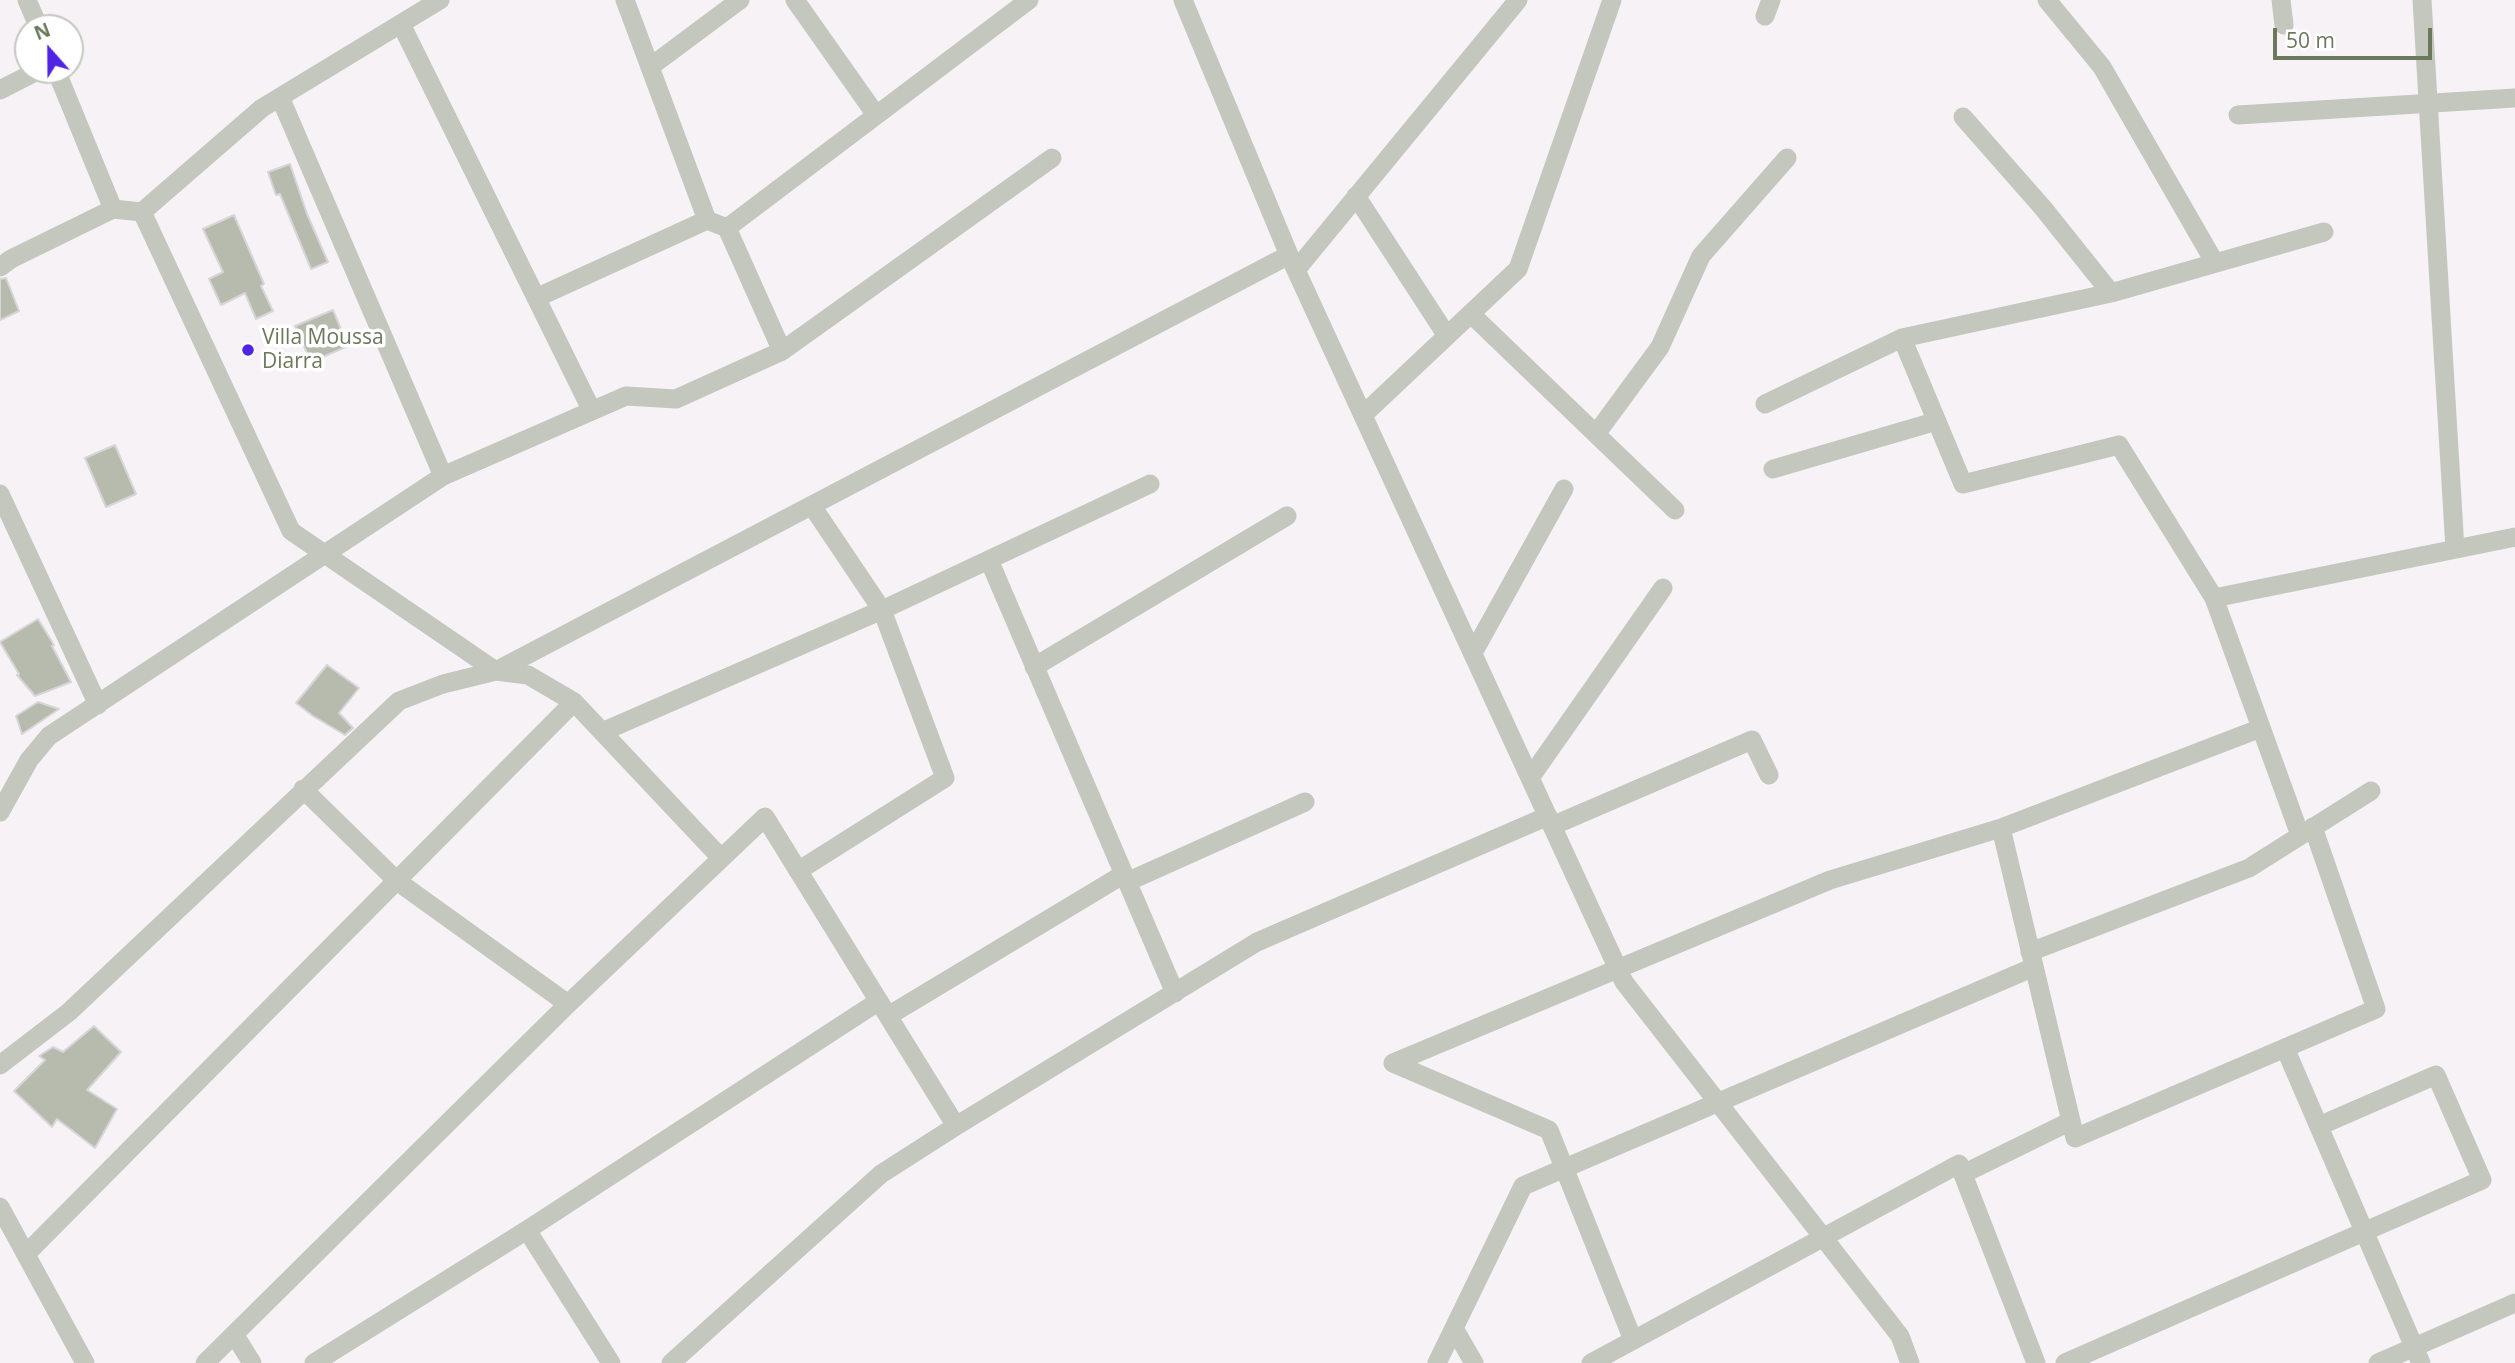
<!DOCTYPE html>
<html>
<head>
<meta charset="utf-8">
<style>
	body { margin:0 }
	#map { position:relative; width:2515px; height:1363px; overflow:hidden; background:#f6f2f6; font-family:"Open Sans",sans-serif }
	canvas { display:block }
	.north { position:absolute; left:14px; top:14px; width:70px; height:70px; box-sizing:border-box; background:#fff; border:2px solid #c4c9be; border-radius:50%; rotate:339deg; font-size:19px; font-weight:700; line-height:28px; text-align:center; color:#6c785c }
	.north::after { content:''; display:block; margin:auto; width:24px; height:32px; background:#4f24e4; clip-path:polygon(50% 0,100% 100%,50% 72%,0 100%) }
	.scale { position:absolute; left:2273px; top:28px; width:159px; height:32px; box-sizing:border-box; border:4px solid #6c785c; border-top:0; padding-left:9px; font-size:21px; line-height:24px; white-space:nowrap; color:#6c785c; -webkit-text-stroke:5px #fff; paint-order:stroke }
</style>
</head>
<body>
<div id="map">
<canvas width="2515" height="1363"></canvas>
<div class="north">N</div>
<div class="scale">50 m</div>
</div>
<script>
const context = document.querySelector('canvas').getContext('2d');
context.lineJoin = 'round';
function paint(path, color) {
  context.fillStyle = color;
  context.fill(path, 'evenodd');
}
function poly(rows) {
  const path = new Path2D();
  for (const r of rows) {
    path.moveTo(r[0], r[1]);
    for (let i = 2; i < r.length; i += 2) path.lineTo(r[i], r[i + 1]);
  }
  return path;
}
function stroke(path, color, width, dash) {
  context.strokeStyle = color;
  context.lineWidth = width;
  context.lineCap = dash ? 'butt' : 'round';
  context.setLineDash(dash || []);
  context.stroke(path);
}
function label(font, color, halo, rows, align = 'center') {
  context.font = font + ' "Open Sans",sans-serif';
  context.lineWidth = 7;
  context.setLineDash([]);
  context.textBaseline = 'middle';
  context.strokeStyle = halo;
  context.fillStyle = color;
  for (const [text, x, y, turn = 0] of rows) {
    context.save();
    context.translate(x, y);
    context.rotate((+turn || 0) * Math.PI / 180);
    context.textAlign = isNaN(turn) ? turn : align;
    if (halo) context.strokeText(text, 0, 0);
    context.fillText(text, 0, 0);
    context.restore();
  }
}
const building = poly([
	[290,164,307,214,328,262,311,269,280,194,276,195,268,172,290,164],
	[234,215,264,284,261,286,273,311,256,319,245,293,221,305,209,279,223,272,203,229,234,215],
	[6,278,19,311,0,320,0,279,6,278],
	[333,310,348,346,311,362,295,326,333,310],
	[115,445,136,494,106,507,85,458,115,445],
	[38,619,54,645,52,646,71,682,35,696,17,675,19,674,0,642,38,619],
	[327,665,359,688,339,713,353,728,345,735,313,716,296,703,327,665],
	[38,702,59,709,22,734,16,716,38,702],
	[94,1026,121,1052,87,1090,117,1109,95,1148,57,1119,52,1127,14,1091,45,1060,39,1056,53,1047,63,1052,94,1026]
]);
const street = poly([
	[27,0,39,28],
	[625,0,707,220],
	[795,0,876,115],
	[2047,0,2102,67,2215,263],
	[2281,0,2284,25],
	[2422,0,2455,549],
	[1765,16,1771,0],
	[401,24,592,411],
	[650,67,740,0],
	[56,70,113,209],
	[0,90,39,70],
	[280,97,443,476],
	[2238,115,2515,98],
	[1963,117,2043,208,2111,293],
	[1356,196,1447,336],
	[142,212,291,531,496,671,528,675,574,702,721,858],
	[727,228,1029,0],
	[1289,255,1624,982,1900,1336,1910,1363],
	[0,267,11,259,113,209,142,212,262,108,440,0],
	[1296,270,1518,0],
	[536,298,707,220,727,228,782,351],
	[1471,314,1675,510],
	[1902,338,1963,484,2119,445,2214,598,2300,835],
	[1765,404,1902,338,2111,293,2324,232],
	[1363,415,1518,269,1612,0],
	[1596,434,1660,347,1701,256,1787,158],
	[1773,469,1937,421],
	[0,494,98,705],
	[989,560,1175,993],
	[2214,598,2515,537],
	[1473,653,1564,489],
	[1034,667,1287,516],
	[602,732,882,610,1150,484],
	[1530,778,1663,588],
	[303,789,397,881,568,1004],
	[0,812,29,760,49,736,443,476,626,396,676,399,782,351,1052,158],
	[1552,826,1752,740,1769,775],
	[2001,828,2075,1138,2376,1009,2313,827],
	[798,871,945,778,882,610,812,506],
	[1127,882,1305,802],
	[2030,952,2249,868,2371,791],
	[888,1016,1124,874],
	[2285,1048,2421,1363],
	[1393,1063,1830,880,2001,828,2261,728],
	[1393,1063,1549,1130,1633,1340],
	[0,1065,69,1012,399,701,443,684,496,671,1289,255,1183,0],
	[1963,1174,2071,1121],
	[0,1207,85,1363],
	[527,1230,611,1363],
	[26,1254,574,702],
	[1455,1330,1474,1363],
	[234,1334,252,1363],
	[205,1363,568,1004,765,817,956,1126],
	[314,1363,527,1230,879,1001],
	[671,1363,881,1174,956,1126,1257,942,1548,816],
	[1437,1363,1523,1186,2034,967],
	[1591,1363,1959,1164,2036,1363],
	[2065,1363,2482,1180,2436,1075,2319,1126],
	[2378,1363,2515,1303]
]);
const markers = [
	[248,350,7,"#4f24e4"]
];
const poiNames = [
	["Villa Moussa",262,338],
	["Diarra",262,362]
];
paint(building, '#b6bbae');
stroke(building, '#d7d5d7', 2);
stroke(street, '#c3c7be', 19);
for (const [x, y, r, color] of markers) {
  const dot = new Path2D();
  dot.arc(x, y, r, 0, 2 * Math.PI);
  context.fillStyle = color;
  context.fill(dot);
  stroke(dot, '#fff', 2.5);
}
label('21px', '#6c785c', '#fff', poiNames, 'left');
</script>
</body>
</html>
